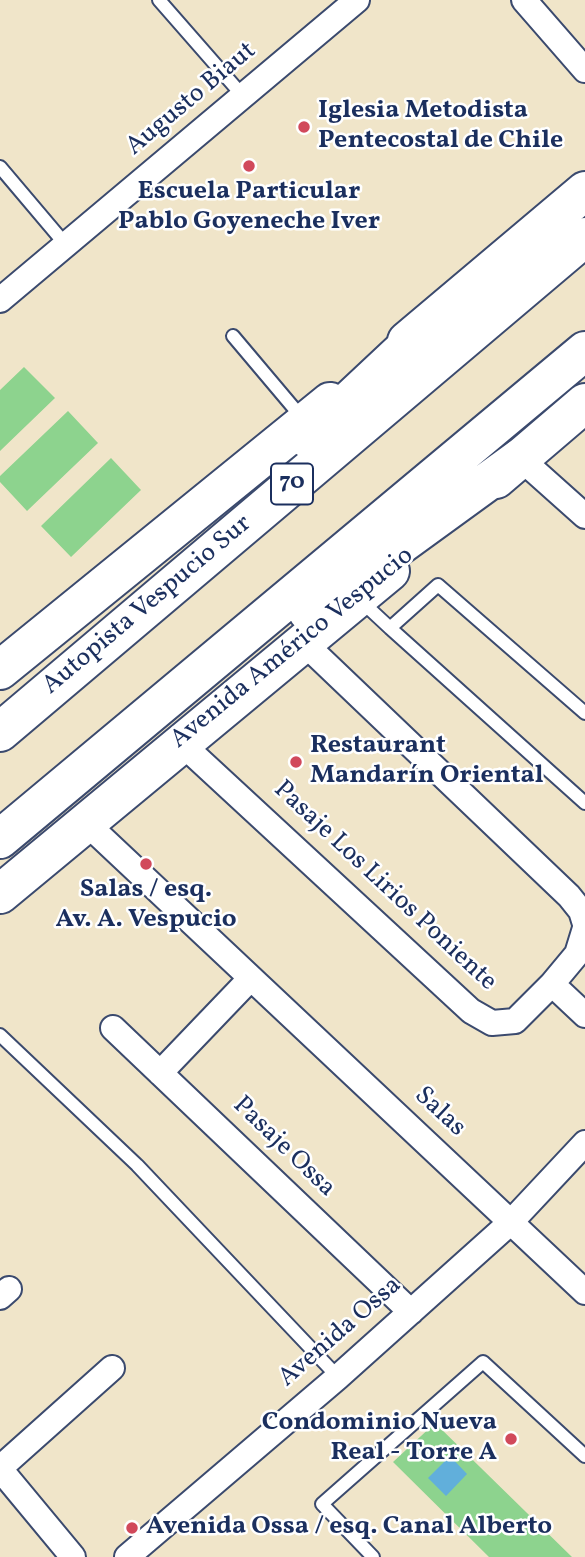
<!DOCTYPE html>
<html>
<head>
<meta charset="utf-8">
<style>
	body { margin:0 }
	canvas { display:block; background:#f0e5c9 }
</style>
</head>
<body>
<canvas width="585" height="1557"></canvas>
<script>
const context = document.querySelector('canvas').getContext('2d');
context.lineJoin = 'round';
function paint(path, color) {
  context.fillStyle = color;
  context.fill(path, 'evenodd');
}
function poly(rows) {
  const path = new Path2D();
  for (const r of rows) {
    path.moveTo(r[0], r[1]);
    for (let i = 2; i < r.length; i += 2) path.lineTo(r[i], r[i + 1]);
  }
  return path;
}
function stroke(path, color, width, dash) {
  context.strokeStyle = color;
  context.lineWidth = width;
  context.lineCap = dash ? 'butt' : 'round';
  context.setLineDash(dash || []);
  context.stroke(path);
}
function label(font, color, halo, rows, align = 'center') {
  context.font = font + ' Vollkorn,serif';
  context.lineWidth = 5;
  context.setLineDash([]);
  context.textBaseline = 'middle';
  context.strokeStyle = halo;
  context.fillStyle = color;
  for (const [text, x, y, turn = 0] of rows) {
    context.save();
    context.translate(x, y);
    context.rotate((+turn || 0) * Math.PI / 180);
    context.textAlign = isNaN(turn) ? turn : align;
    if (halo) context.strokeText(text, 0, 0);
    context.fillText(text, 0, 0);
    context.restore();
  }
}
const green = poly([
	[24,367,55,398,0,451,0,390],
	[68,411,98,443,27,511,0,482,0,476],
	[111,458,141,490,71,557,41,526],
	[435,1423,572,1557,489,1557,393,1462]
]);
const water = poly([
	[450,1456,467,1474,446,1496,428,1478]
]);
const lane = poly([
	[159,0,243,96],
	[0,167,66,245],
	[233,336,303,419],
	[361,601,390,628],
	[585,713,438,585,390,628,585,803],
	[0,1035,137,1165,338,1377],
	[373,1557,322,1504,483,1362,585,1456]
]);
const street = poly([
	[524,0,585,70],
	[0,300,357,0],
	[520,458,585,516],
	[305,644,569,896,581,911,585,924],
	[180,742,471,1011,492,1023,515,1021,552,984,577,954,585,928],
	[84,821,585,1292],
	[552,984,585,1015],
	[113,1028,411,1312],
	[160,1073,251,978],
	[0,1297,9,1289],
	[0,1468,112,1368],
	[0,1469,73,1557],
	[127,1557,338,1377,511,1222,585,1143]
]);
const primary = poly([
	[407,341,585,191],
	[496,479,585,403],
	[0,670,330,402],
	[0,894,390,571]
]);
const highway = poly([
	[308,439,434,321],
	[308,612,520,458],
	[0,732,585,237],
	[0,839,585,351]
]);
const markers = [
	[304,127,7,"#d1495b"],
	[249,166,7,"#d1495b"],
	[296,762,7,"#d1495b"],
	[146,864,7,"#d1495b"],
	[511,1439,7,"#d1495b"],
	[132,1528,7,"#d1495b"]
];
const shields = [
	[292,484,42]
];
const shieldNames = [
	["70",292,484]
];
const streetNames = [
	["Augusto Biaut",192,100,-40],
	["Autopista Vespucio Sur",148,606,-40],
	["Avenida Américo Vespucio",293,649,-39],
	["Pasaje Los Lirios Poniente",384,887,43],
	["Salas",439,1113,43],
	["Pasaje Ossa",283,1148,44],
	["Avenida Ossa",341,1333,-41]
];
const poiNames = [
	["Iglesia Metodista",318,112],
	["Pentecostal de Chile",318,142],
	["Escuela Particular",249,193,"center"],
	["Pablo Goyeneche Iver",249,223,"center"],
	["Restaurant",310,747],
	["Mandarín Oriental",310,777],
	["Salas / esq.",146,891,"center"],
	["Av. A. Vespucio",146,921,"center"],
	["Condominio Nueva",497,1424,"right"],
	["Real - Torre A",497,1454,"right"],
	["Avenida Ossa / esq. Canal Alberto",146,1528]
];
paint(green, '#8dd38e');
paint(water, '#61afdb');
stroke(lane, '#3b4a6e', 16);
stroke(street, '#3b4a6e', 28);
stroke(primary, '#3b4a6e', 42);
stroke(highway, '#3b4a6e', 42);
stroke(lane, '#fff', 12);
stroke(street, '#fff', 24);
stroke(primary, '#fff', 38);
stroke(highway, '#fff', 38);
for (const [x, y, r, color] of markers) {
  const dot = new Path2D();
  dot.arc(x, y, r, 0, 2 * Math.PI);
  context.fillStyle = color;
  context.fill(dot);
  stroke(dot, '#fff', 2.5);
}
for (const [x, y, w] of shields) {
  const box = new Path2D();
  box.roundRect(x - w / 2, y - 20.5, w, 41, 5);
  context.fillStyle = '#fff';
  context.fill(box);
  stroke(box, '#1b2f5e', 2);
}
label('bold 24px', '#1b2f5e', null, shieldNames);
label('26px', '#1b2f5e', '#fff', streetNames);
label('bold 26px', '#1b2f5e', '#fff', poiNames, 'left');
</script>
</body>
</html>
